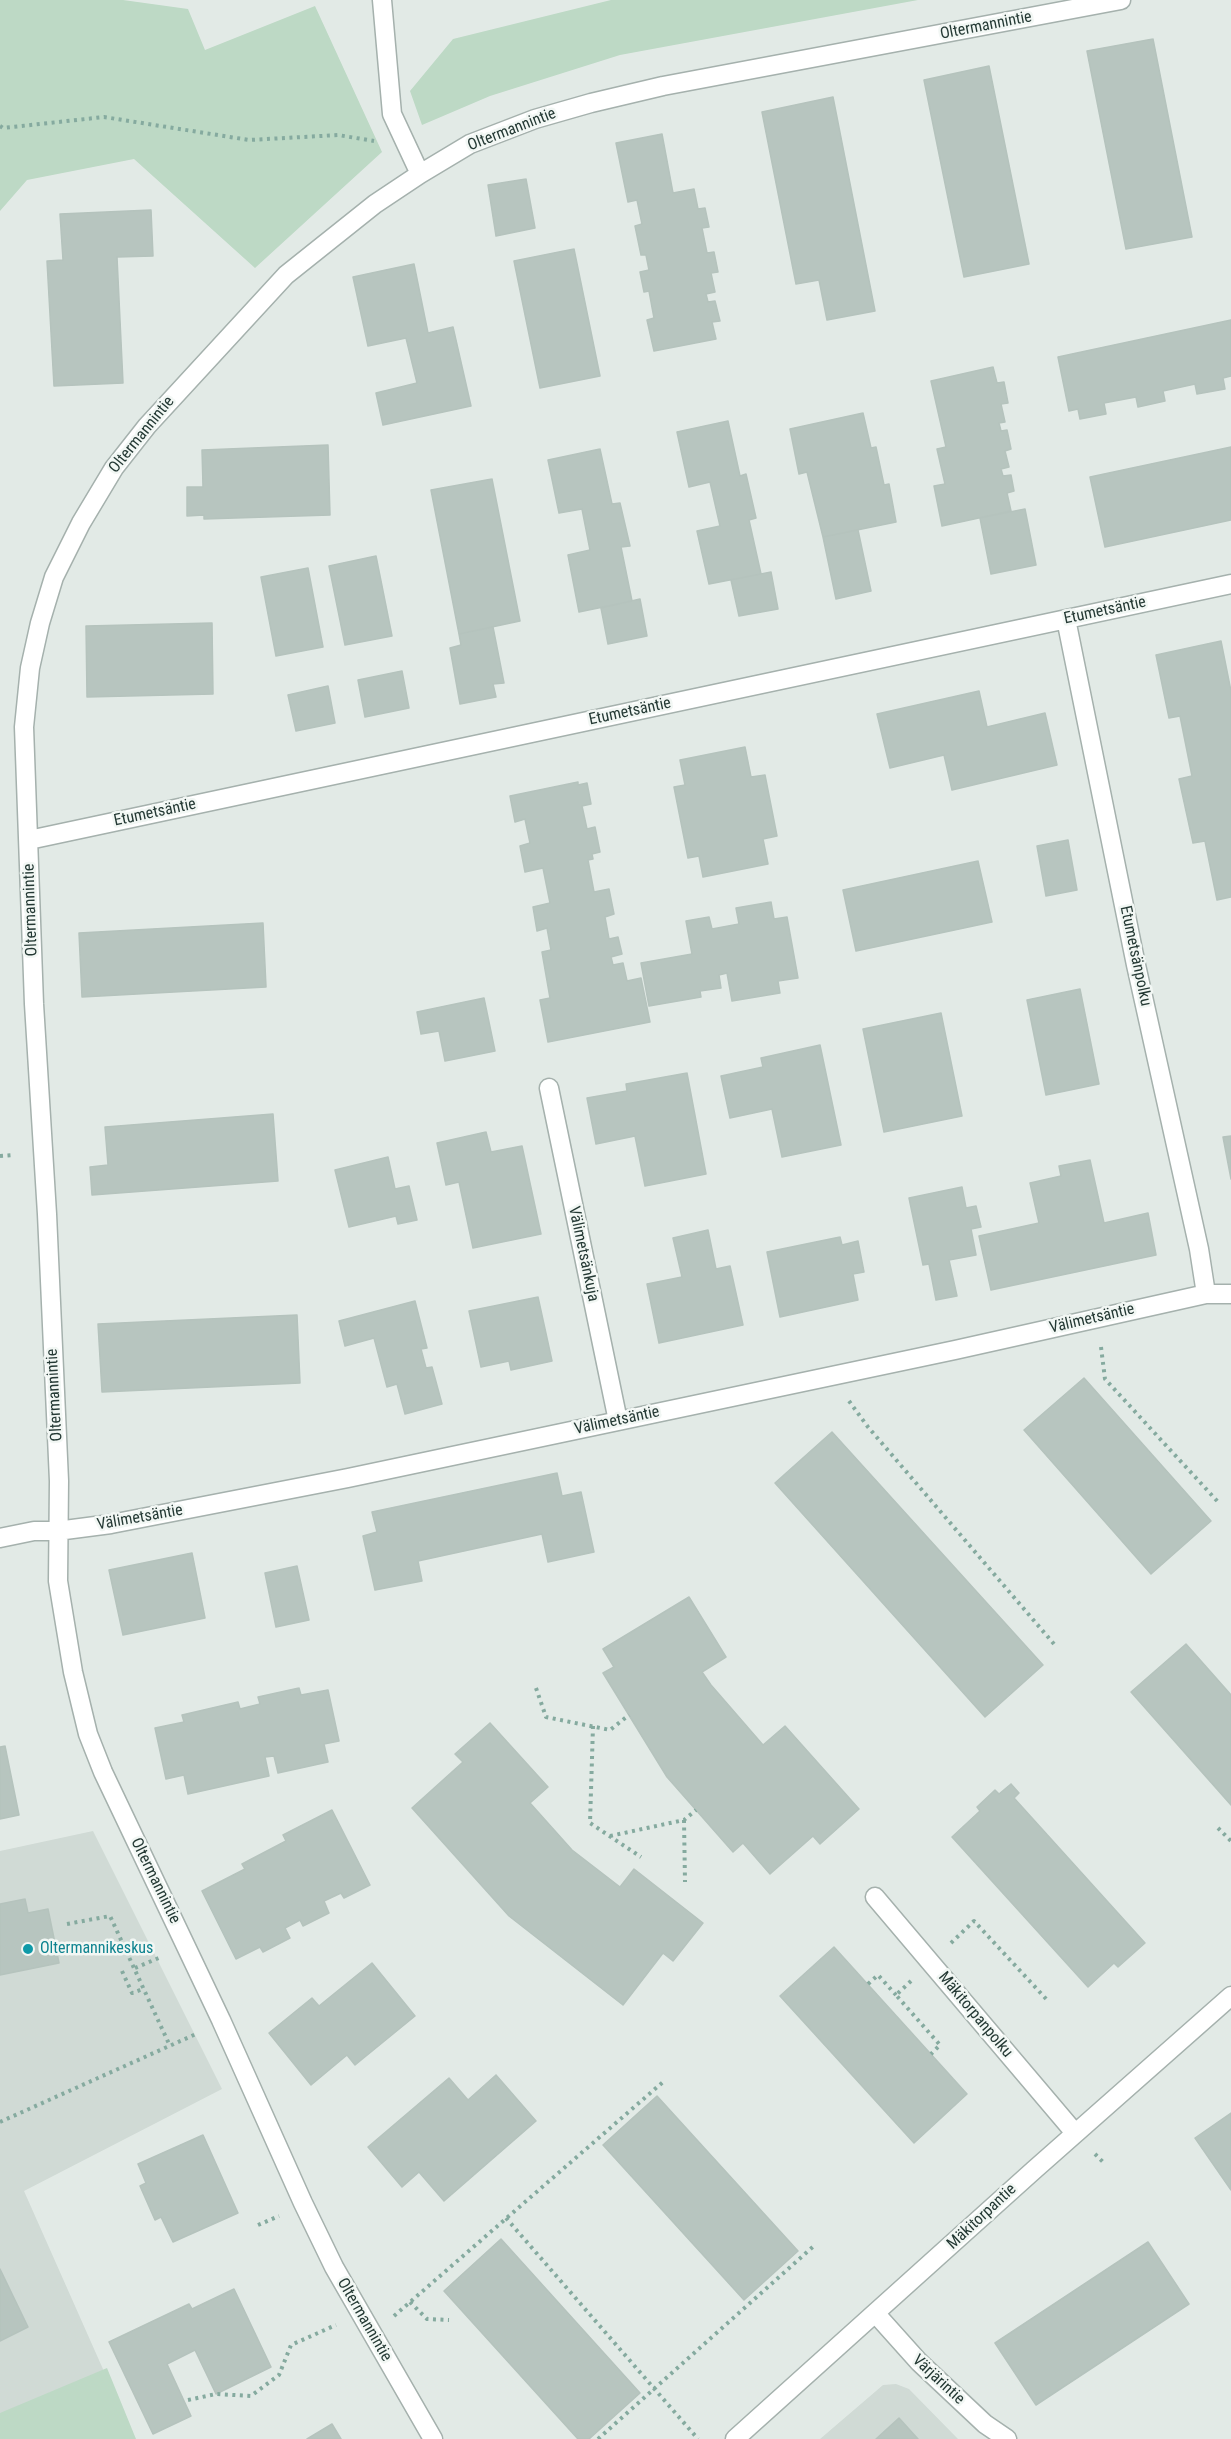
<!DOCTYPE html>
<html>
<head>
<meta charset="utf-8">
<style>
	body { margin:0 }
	canvas { display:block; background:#e2eae6 }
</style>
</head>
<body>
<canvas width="1231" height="2439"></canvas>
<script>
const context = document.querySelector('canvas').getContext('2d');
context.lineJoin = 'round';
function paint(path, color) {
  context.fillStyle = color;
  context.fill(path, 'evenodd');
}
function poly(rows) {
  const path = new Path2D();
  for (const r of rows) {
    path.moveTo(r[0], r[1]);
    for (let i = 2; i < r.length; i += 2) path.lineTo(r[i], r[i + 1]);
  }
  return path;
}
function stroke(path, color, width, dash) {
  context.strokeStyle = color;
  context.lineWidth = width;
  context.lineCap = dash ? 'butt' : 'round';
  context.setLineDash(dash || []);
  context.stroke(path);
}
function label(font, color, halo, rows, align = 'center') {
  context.font = font + ' "Roboto Condensed",sans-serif';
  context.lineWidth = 5;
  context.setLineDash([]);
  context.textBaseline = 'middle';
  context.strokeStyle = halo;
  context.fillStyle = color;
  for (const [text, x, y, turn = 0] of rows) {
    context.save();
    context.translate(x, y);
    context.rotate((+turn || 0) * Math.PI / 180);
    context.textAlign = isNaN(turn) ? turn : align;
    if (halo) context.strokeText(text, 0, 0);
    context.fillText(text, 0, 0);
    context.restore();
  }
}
const built = poly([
	[93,1831,222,2089,24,2191,134,2439,0,2439,0,1851],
	[896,2384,909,2389,958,2439,820,2439,883,2385]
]);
const green = poly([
	[0,0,123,0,188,9,205,50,315,6,382,152,255,268,134,159,27,180,0,211],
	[611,0,918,0,620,55,490,96,422,125,410,91,453,39],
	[107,2368,136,2439,0,2439,0,2413]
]);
const building = poly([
	[1153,39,1192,237,1126,249,1087,51,1153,39],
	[989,66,1029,264,964,277,924,80,989,66],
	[833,97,875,311,827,320,819,280,796,284,762,112,833,97],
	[662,134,673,193,694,189,698,209,705,208,709,227,702,228,707,253,714,252,718,272,711,273,715,292,706,294,708,302,715,301,720,321,712,322,716,339,654,351,647,320,654,318,649,291,644,292,640,272,649,270,646,255,641,255,635,226,642,224,637,200,628,202,616,143,662,134],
	[526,179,535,228,496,236,488,185,526,179],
	[151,210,153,256,117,257,123,383,54,386,47,261,63,260,60,214,151,210],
	[574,249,600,376,540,388,514,261,574,249],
	[414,264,428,333,453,327,471,406,383,425,376,393,417,383,406,338,368,346,353,277,414,264],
	[1231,320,1231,376,1223,378,1225,389,1197,394,1195,384,1163,391,1165,401,1138,407,1136,397,1104,403,1106,414,1080,419,1078,409,1069,411,1058,357,1231,320],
	[993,367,997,383,1004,382,1008,403,1001,404,1005,422,999,423,1001,431,1007,430,1011,449,1005,451,1009,467,1001,469,1003,476,1011,475,1014,491,1007,493,1011,511,942,526,934,486,945,484,937,449,946,447,931,381,993,367],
	[863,413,871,448,876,447,884,485,889,484,896,522,823,537,807,472,799,474,790,429,863,413],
	[728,421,740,476,746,474,756,518,749,520,761,574,709,584,697,531,720,526,710,482,689,487,677,432,728,421],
	[328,445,330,515,204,519,204,515,187,516,187,487,203,487,202,450,328,445],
	[1231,447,1231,520,1105,547,1090,477,1231,447],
	[600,449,612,504,620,503,630,546,621,547,632,601,579,612,568,555,590,550,582,509,559,513,548,460,600,449],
	[492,479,520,621,459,634,431,490,492,479],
	[1025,509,1036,565,991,574,980,518,1025,509],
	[858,530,871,591,836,599,823,537,858,530],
	[376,556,392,636,345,645,329,566,376,556],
	[308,568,323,647,276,656,261,577,308,568],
	[771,572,778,609,739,616,731,580,771,572],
	[640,599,647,636,608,644,601,608,640,599],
	[212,623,213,694,87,697,86,626,212,623],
	[493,627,504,683,493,684,496,697,460,704,450,648,461,645,459,634,493,627],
	[1221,641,1231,691,1231,897,1217,900,1205,841,1193,843,1179,779,1192,776,1180,716,1169,718,1156,655,1221,641],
	[402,671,409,708,365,717,358,680,402,671],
	[328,686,335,723,296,731,288,695,328,686],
	[979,691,987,727,1045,713,1057,765,952,790,944,755,890,768,877,714,979,691],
	[745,747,751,777,765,775,777,836,763,839,768,864,703,877,699,856,688,858,674,787,685,785,680,760,745,747],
	[578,782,578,785,587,783,591,804,582,806,587,829,595,827,600,852,592,854,593,859,588,860,594,892,609,889,614,914,605,917,609,939,618,937,622,954,611,957,613,965,623,963,627,981,641,978,650,1022,548,1042,540,1000,550,998,542,952,551,950,547,928,537,931,533,907,550,903,543,868,525,872,520,846,530,843,525,819,515,822,510,796,578,782],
	[1068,840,1077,890,1046,896,1037,846,1068,840],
	[978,861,992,922,856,951,843,890,978,861],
	[771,902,774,919,787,917,798,978,778,981,780,993,732,1001,727,973,719,975,721,988,700,991,701,997,649,1006,641,963,692,954,686,921,709,917,712,929,739,924,736,908,771,902],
	[263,923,266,987,82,997,79,933,263,923],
	[1080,989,1099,1084,1046,1095,1027,1000,1080,989],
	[484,998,495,1051,445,1061,439,1031,421,1034,417,1012,484,998],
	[941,1013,962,1116,884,1132,863,1029,941,1013],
	[820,1045,841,1145,782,1157,772,1109,730,1118,721,1076,763,1067,761,1058,820,1045],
	[687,1073,706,1174,645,1186,635,1136,596,1144,587,1098,627,1091,626,1084,687,1073],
	[273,1114,278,1181,92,1195,90,1167,108,1165,105,1127,273,1114],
	[486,1132,491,1152,522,1146,541,1234,473,1248,459,1182,446,1185,437,1143,486,1132],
	[1231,1136,1231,1179,1223,1137,1231,1136],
	[388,1157,395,1189,409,1186,417,1220,398,1224,396,1216,349,1227,335,1170,388,1157],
	[1090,1160,1104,1223,1148,1213,1156,1255,991,1290,979,1236,1039,1223,1030,1183,1061,1176,1059,1166,1090,1160],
	[962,1187,966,1208,976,1206,981,1227,971,1229,976,1255,949,1260,957,1296,936,1300,929,1264,923,1265,909,1198,962,1187],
	[708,1230,716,1269,730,1266,743,1325,659,1343,647,1284,682,1277,673,1238,708,1230],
	[840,1237,842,1245,858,1241,864,1272,853,1274,858,1300,780,1317,767,1252,840,1237],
	[538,1297,552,1361,511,1370,509,1361,481,1367,469,1311,538,1297],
	[415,1301,427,1348,421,1349,426,1368,432,1367,442,1404,405,1414,397,1384,387,1387,374,1338,345,1346,339,1321,415,1301],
	[297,1315,300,1383,102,1392,98,1324,297,1315],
	[1084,1378,1211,1521,1151,1574,1024,1430,1084,1378],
	[832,1432,1043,1665,985,1717,775,1483,832,1432],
	[557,1473,562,1496,581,1492,594,1552,548,1562,542,1534,418,1561,422,1581,375,1590,363,1536,377,1532,372,1512,557,1473],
	[192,1553,205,1618,123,1635,109,1570,192,1553],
	[297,1566,309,1620,276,1627,265,1573,297,1566],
	[689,1597,726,1657,702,1672,711,1685,763,1745,785,1726,859,1809,820,1844,813,1836,770,1874,743,1843,733,1852,667,1777,603,1673,614,1667,603,1649,689,1597],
	[1186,1644,1231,1695,1231,1805,1131,1692,1186,1644],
	[299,1688,301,1695,328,1690,339,1741,324,1744,328,1762,278,1773,274,1756,265,1757,269,1776,188,1794,184,1775,166,1779,155,1728,184,1722,182,1715,238,1702,240,1709,260,1704,258,1697,299,1688],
	[490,1723,548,1787,530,1803,572,1850,620,1887,634,1869,703,1923,673,1961,663,1953,623,2005,509,1916,412,1808,463,1762,455,1754,490,1723],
	[5,1746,19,1815,0,1819,0,1747,5,1746],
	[1011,1784,1019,1793,1014,1798,1145,1943,1118,1967,1114,1963,1088,1987,952,1837,980,1811,977,1807,995,1790,999,1794,1011,1784],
	[332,1810,370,1885,344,1898,341,1893,324,1901,329,1913,303,1926,300,1920,285,1928,290,1938,263,1952,260,1947,236,1959,202,1891,245,1869,242,1864,286,1841,283,1835,332,1810],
	[25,1899,28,1913,48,1909,59,1963,0,1975,0,1904,25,1899],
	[834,1947,967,2094,914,2143,780,1996,834,1947],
	[372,1963,415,2016,355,2065,347,2055,311,2085,269,2033,312,1998,319,2006,372,1963],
	[496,2075,536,2121,444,2201,419,2172,402,2187,368,2147,449,2078,468,2100,496,2075],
	[657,2096,798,2251,744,2300,603,2145,657,2096],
	[1231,2113,1231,2190,1195,2138,1231,2113],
	[203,2135,238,2213,173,2242,161,2217,155,2220,140,2186,146,2183,138,2164,203,2135],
	[501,2239,640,2393,589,2439,578,2439,444,2291,501,2239],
	[1148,2242,1189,2304,1036,2405,995,2343,1148,2242],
	[0,2269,28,2327,0,2341,0,2269],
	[234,2289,271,2367,216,2394,195,2350,167,2364,191,2416,153,2434,109,2342,189,2304,192,2309,234,2289],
	[899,2418,918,2439,876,2439,899,2418],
	[332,2424,341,2439,307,2439,332,2424]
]);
const path = poly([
	[0,126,3,128,104,117,249,140,338,135,374,141],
	[0,1156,14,1155],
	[1101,1347,1105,1379,1219,1503],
	[849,1401,868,1427,1054,1644],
	[536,1688,546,1717,610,1730,629,1715],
	[593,1726,590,1823,641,1857],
	[684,1820,685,1882],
	[1218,1828,1231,1841],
	[610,1836,684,1820,696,1810],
	[67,1924,110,1916,170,2046],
	[951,1943,974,1921,1048,2001],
	[135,1968,161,1957],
	[122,1971,132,1993,143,1989],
	[911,1981,896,1995,940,2045,931,2054],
	[868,1984,878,1975,896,1995],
	[0,2122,196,2034],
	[1095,2154,1105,2164],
	[506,2218,698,2439],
	[258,2225,279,2216],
	[410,2302,427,2319,449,2320],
	[394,2316,663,2082],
	[188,2400,216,2394,251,2396,279,2375,291,2345,336,2325],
	[598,2439,816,2244]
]);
const minor = poly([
	[382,0,392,114,420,174],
	[1066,619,1136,965,1199,1249,1206,1294],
	[29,840,1231,584],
	[549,1088,618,1421],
	[0,1538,34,1531,57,1531,111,1524,348,1478,955,1350,1206,1294,1231,1294],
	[875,1897,1075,2133],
	[876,2314,919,2362,985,2424,1007,2439],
	[433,2439,334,2267,303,2203,221,2020,103,1772,88,1734,73,1672,58,1581,59,1481,47,1214,34,1004,24,727,30,668,40,623,54,577,81,523,114,468,147,426,286,275,375,204,420,174,470,144,535,119,591,103,663,86,1121,0],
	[735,2439,1034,2170,1231,1996]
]);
const markers = [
	[28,1949,6,"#0f9aa8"]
];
const streetNames = [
	["Oltermannintie",986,26,-11],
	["Oltermannintie",512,130,-21],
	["Oltermannintie",142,435,-51],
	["Etumetsäntie",1105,611,-12],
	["Etumetsäntie",630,712,-12],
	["Etumetsäntie",155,813,-12],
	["Oltermannintie",31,910,-92],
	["Etumetsänpolku",1135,956,78],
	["Välimetsänkuja",583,1254,78],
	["Välimetsäntie",1092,1319,-13],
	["Oltermannintie",55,1395,-93],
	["Välimetsäntie",617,1421,-12],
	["Välimetsäntie",140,1518,-10],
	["Oltermannintie",155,1881,64],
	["Mäkitorpanpolku",975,2015,50],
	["Mäkitorpantie",982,2217,-43],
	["Oltermannintie",364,2320,60],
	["Värjärintie",938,2380,43]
];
const cultureNames = [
	["Oltermannikeskus",40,1949]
];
paint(built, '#d0dad5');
paint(green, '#bdd9c5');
paint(building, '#b7c5bf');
stroke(building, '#b5c3bd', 1.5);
stroke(minor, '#a5b1ad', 21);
stroke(path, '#85aa9f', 4, [3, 4.5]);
stroke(minor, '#fff', 18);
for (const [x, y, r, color] of markers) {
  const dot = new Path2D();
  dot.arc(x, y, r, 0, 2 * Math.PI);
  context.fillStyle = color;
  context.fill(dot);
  stroke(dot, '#f2f7f4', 2);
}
label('16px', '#243934', '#f2f7f4', streetNames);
label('16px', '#0d838f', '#f2f7f4', cultureNames, 'left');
</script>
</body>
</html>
